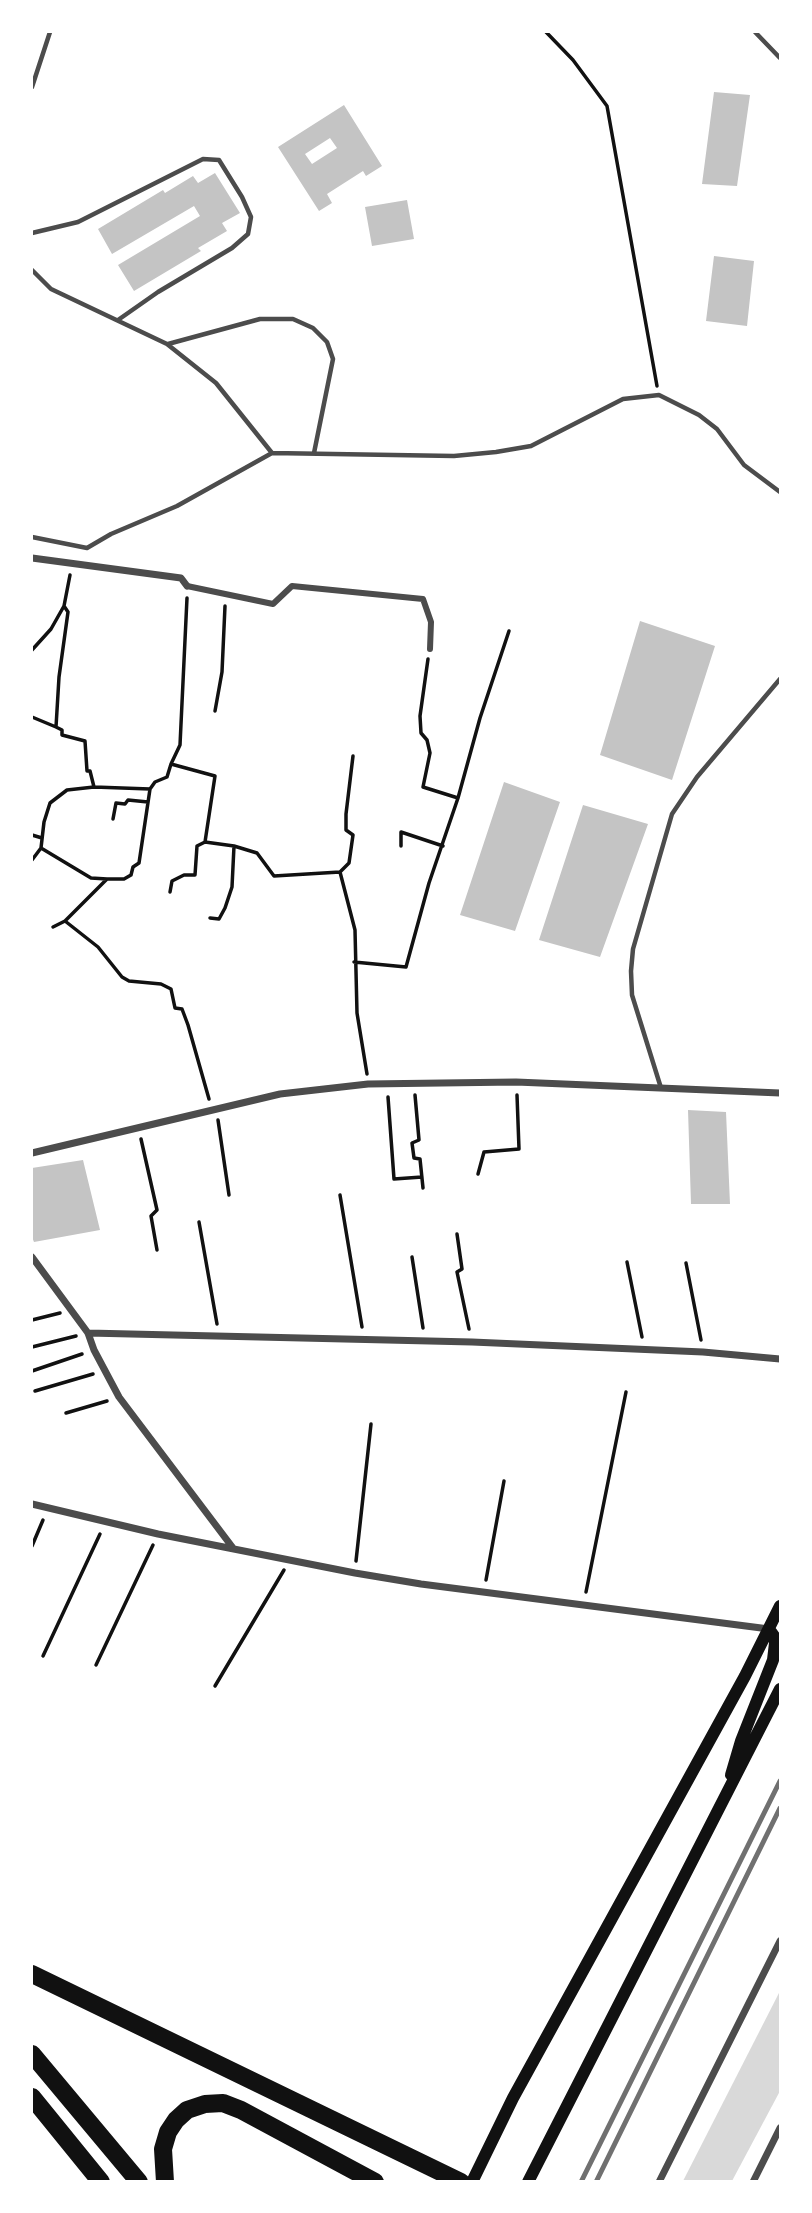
<!DOCTYPE html>
<html>
<head>
<meta charset="utf-8">
<style>
	body { margin:0 }
	#map { position:relative; width:812px; height:2213px; overflow:hidden; background:#fff; font-family:"Crimson Pro",serif }
	canvas { display:block }
	.frame { position:absolute; inset:0; border:33px solid #fff; pointer-events:none }
</style>
</head>
<body>
<div id="map">
<canvas width="812" height="2213"></canvas>
<div class="frame"></div>
</div>
<script>
const context = document.querySelector('canvas').getContext('2d');
context.lineJoin = 'round';
function paint(path, color) {
  context.fillStyle = color;
  context.fill(path, 'evenodd');
}
function poly(rows) {
  const path = new Path2D();
  for (const r of rows) {
    path.moveTo(r[0], r[1]);
    for (let i = 2; i < r.length; i += 2) path.lineTo(r[i], r[i + 1]);
  }
  return path;
}
function stroke(path, color, width, dash) {
  context.strokeStyle = color;
  context.lineWidth = width;
  context.lineCap = dash ? 'butt' : 'round';
  context.setLineDash(dash || []);
  context.stroke(path);
}
const water = poly([
	[780,1991,780,2091,732,2181,683,2181]
]);
const building = poly([
	[714,92,750,95,737,186,702,184],
	[344,105,382,166,366,176,363,171,327,194,332,203,319,211,278,147],
	[330,138,337,148,312,164,305,154],
	[215,173,240,213,222,223,227,231,198,248,201,251,134,291,118,265,200,216,194,206,112,254,98,229,163,190,165,193,193,176,198,183],
	[407,200,414,239,372,246,365,207],
	[714,256,754,261,747,326,706,321],
	[640,621,715,646,672,780,600,755],
	[504,782,560,802,515,931,460,915],
	[583,805,648,824,600,957,539,940],
	[688,1110,726,1112,730,1204,691,1204],
	[83,1160,100,1230,34,1242,32,1237,32,1168]
]);
const path = poly([
	[546,32,573,60,607,106,657,386],
	[187,598,180,745,171,764,215,776,205,842,234,846,257,853,274,876,340,872],
	[64,606,68,612,59,677,56,727,62,730,62,735,85,741,87,771,90,771,94,787,150,789],
	[32,650,51,629,64,606,70,575],
	[428,659,420,716,421,733,427,740,430,753,423,787,458,798],
	[215,711,222,672,225,606],
	[32,717,56,727],
	[113,819,116,803,125,804,128,800,148,802],
	[32,835,42,838],
	[401,846,401,832,443,846],
	[41,848,44,822,50,803,67,790,94,787],
	[41,848,91,878,107,879],
	[32,860,41,848],
	[340,872,355,930,357,1013,367,1074],
	[340,872,349,863,353,835,346,830,346,814,353,756],
	[170,892,172,881,184,875,195,875,197,846,205,842],
	[210,918,219,919,225,908,232,887,234,846],
	[65,921,98,947,122,977,129,981,161,984,171,989,175,1008,182,1009,188,1025,209,1099],
	[53,927,65,921,107,879,124,879,131,875,133,867,139,863,150,789,155,782,167,777,171,764],
	[354,962,406,967,429,883,458,798,480,718,509,631],
	[415,1095,419,1140,412,1143,414,1158,420,1159,423,1188],
	[388,1097,394,1179,422,1177],
	[218,1120,229,1195],
	[141,1139,157,1210,151,1216,157,1250],
	[478,1174,484,1152,519,1149,517,1095],
	[340,1195,362,1327],
	[199,1222,217,1324],
	[457,1234,462,1269,457,1272,469,1329],
	[412,1257,423,1328],
	[627,1262,642,1337],
	[686,1263,701,1340],
	[32,1320,60,1313],
	[32,1347,76,1336],
	[32,1371,82,1354],
	[35,1391,93,1374],
	[66,1413,107,1401],
	[32,1546,43,1520],
	[356,1561,371,1424],
	[486,1580,504,1481],
	[586,1592,626,1392],
	[43,1656,100,1534],
	[96,1665,153,1545],
	[215,1686,284,1570]
]);
const service = poly([
	[755,32,780,58],
	[32,87,50,32],
	[32,233,78,222,203,159,219,160,242,197,251,217,248,234,232,248,158,292,118,320],
	[32,270,51,289,167,344,216,383,272,453],
	[168,344,260,319,293,319,313,328,327,342,333,359,314,453],
	[32,537,87,548,111,534,177,506,272,453,454,456,496,452,531,446,623,399,659,395,699,415,717,429,744,465,780,492],
	[661,1088,632,995,631,971,633,949,672,814,697,777,780,679]
]);
const pedestrian = poly([
	[187,586,273,604,292,586,423,599,431,622,430,649]
]);
const minor = poly([
	[32,558,181,578,187,586],
	[32,1153,280,1094,368,1084,516,1082,780,1093],
	[32,1257,88,1333,94,1350,119,1397,233,1548],
	[88,1333,472,1342,703,1352,780,1359],
	[32,1504,158,1534,355,1573,421,1584,769,1629],
	[659,2182,780,1941],
	[753,2182,780,2128]
]);
const secondary = poly([
	[731,1775,741,1741,773,1660,775,1643,774,1636,769,1629],
	[472,2182,513,2098,745,1676,780,1606],
	[528,2182,780,1689]
]);
const motorway = poly([
	[32,1974,461,2182],
	[32,2054,139,2182],
	[32,2097,101,2182],
	[165,2182,163,2149,168,2132,176,2120,187,2110,205,2104,223,2103,241,2110,375,2182]
]);
const rail = poly([
	[581,2182,780,1781],
	[596,2182,780,1808]
]);
paint(water, '#d9d9d9');
paint(building, '#c4c4c4');
stroke(path, '#111', 3.5);
stroke(service, '#4c4c4c', 4.5);
stroke(pedestrian, '#4c4c4c', 6);
stroke(minor, '#4c4c4c', 7);
stroke(secondary, '#111', 12);
stroke(motorway, '#111', 18);
stroke(rail, '#707070', 5);
</script>
</body>
</html>
